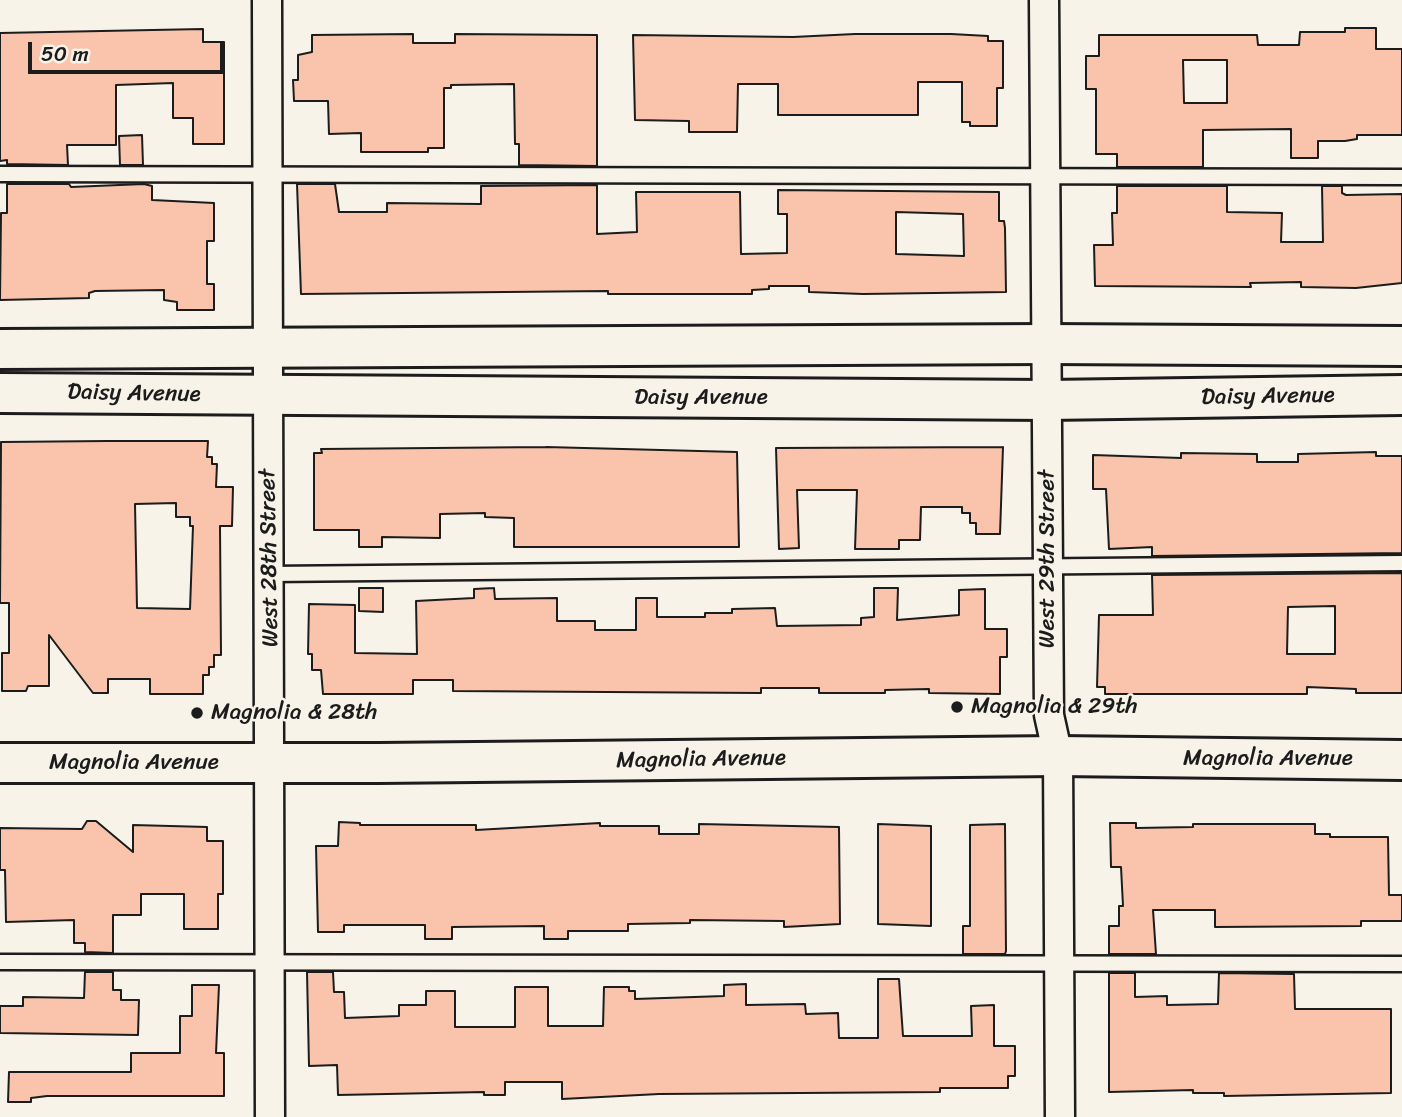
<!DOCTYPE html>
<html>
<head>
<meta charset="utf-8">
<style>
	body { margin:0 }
	#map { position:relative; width:1402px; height:1117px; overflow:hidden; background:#f7f3e8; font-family:Sriracha,sans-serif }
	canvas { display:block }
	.scale { position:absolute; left:28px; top:42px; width:196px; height:32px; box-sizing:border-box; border:4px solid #1c1c1c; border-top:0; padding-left:9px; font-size:21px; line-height:24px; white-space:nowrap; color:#1c1c1c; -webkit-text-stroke:5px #f7f3e8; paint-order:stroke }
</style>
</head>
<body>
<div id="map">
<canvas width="1402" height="1117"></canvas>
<div class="scale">50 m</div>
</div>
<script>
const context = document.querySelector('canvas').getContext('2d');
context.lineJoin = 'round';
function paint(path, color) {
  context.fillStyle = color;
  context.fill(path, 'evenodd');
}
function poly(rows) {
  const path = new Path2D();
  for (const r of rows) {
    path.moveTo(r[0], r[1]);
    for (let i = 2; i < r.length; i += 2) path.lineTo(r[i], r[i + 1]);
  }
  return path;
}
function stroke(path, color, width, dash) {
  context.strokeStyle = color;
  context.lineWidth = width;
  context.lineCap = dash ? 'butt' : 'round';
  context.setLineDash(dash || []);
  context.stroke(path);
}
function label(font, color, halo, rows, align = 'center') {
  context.font = font + ' Sriracha,sans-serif';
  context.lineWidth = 5;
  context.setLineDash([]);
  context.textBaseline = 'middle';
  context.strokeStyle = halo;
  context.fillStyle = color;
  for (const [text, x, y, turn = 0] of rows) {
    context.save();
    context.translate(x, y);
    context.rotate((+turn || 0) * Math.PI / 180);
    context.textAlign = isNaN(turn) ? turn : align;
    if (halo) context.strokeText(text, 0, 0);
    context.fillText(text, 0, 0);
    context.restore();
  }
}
const building = poly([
	[1345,28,1376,28,1376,49,1402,49,1402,135,1357,135,1357,139,1345,141,1318,141,1318,158,1291,158,1291,129,1203,130,1203,167,1117,167,1117,154,1096,154,1096,89,1086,89,1086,56,1099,56,1099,35,1257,35,1258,45,1299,45,1300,32,1345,32,1345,28],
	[1183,60,1227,60,1227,103,1184,103,1183,60],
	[203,29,203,42,224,42,224,144,193,144,193,118,173,118,173,83,116,85,116,145,67,145,68,165,7,164,7,160,0,161,0,33,203,29],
	[413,34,413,43,455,43,455,34,597,35,597,166,519,165,519,144,515,144,514,84,451,85,451,88,444,88,444,148,428,148,428,152,361,152,361,133,329,134,328,101,294,101,293,80,298,80,298,55,312,52,312,35,413,34],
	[855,34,951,34,988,36,988,41,1003,41,1003,88,997,88,997,126,970,126,970,122,962,122,962,82,918,82,918,115,778,115,778,84,738,84,737,132,689,132,689,121,635,120,633,35,793,37,855,34],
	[142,135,143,165,120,165,119,136,142,135],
	[7,184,69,184,71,187,144,184,152,186,152,200,214,203,214,241,207,241,207,284,214,284,214,310,177,310,177,302,164,300,164,290,95,291,89,293,89,298,0,300,1,213,7,213,7,184],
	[297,184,335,184,339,212,387,212,387,203,481,204,481,186,597,185,597,234,637,232,636,192,740,192,741,254,787,253,787,214,778,214,778,190,999,192,999,221,1004,221,1005,228,1006,292,863,294,809,292,809,286,769,286,769,289,752,290,752,294,608,294,608,291,301,294,297,184],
	[896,212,963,214,964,256,896,254,896,212],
	[1117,186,1227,186,1227,212,1282,213,1281,242,1323,242,1322,186,1342,186,1342,193,1346,195,1402,194,1402,283,1356,288,1301,287,1301,282,1250,283,1251,287,1095,286,1094,245,1113,245,1112,213,1117,213,1117,186],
	[108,441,208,441,207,457,212,457,212,464,217,464,216,487,233,487,232,526,220,526,221,655,214,655,214,667,209,667,209,675,203,675,203,694,150,694,150,679,108,679,108,693,93,693,49,635,49,686,28,686,26,691,2,691,2,653,9,653,9,603,0,603,1,442,108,441],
	[176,503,176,517,190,517,190,526,193,526,190,609,137,608,135,504,176,503],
	[546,447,737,452,739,547,514,547,514,518,485,517,485,513,440,514,440,538,382,537,382,547,359,547,359,530,314,530,314,453,322,453,321,449,546,447],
	[1003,447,1000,534,976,534,976,523,970,523,970,513,962,513,962,507,921,507,920,540,899,540,899,549,855,549,857,490,797,490,799,548,779,549,776,448,1003,447],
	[1376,452,1376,456,1402,456,1402,553,1152,556,1152,547,1109,549,1106,489,1093,489,1093,455,1181,458,1181,453,1257,454,1257,462,1298,462,1298,454,1376,452],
	[1402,573,1402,693,1356,693,1356,689,1307,687,1307,694,1105,694,1105,687,1097,687,1099,615,1153,615,1152,575,1402,573],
	[1335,606,1335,654,1287,654,1288,607,1335,606],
	[359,588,383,588,383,612,359,611,359,588],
	[494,588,495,599,557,598,557,621,595,621,595,630,636,630,636,598,657,598,657,617,705,617,705,613,732,613,732,609,775,608,777,626,861,625,861,618,874,617,874,588,898,588,897,620,959,615,959,590,985,589,985,629,1007,629,1007,657,1000,657,1000,694,929,693,929,689,885,690,885,693,819,693,819,688,761,688,761,693,453,691,453,680,413,680,413,694,323,694,321,670,312,670,312,654,308,654,309,604,355,605,355,653,417,654,416,601,474,598,474,589,494,588],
	[87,821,96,821,133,852,133,825,207,827,207,841,223,841,223,894,218,894,218,929,184,929,184,894,141,894,141,915,113,915,113,953,85,952,85,943,74,943,74,920,6,922,5,870,0,870,0,828,82,829,87,821],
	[339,822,360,823,360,825,476,825,476,830,600,823,600,826,659,826,659,834,699,834,699,824,839,827,840,924,784,927,784,921,690,920,690,923,628,924,628,931,568,931,568,939,544,939,544,926,452,927,452,939,425,939,425,925,344,925,344,932,318,932,316,846,338,846,339,822],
	[1110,823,1136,823,1136,828,1193,827,1193,824,1315,824,1315,834,1330,834,1330,837,1388,837,1389,895,1402,895,1402,921,1361,921,1361,926,1215,927,1215,910,1153,910,1156,954,1109,954,1109,926,1119,926,1119,906,1123,906,1121,867,1111,867,1110,823],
	[878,824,931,826,931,926,878,924,878,824],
	[1005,824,1006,951,1005,954,963,954,963,926,970,926,970,825,1005,824],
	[85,972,113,972,113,990,121,990,121,1000,139,1000,138,1035,0,1033,0,1006,23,1006,23,997,84,998,85,972],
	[307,972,333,972,334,992,344,992,345,1018,399,1016,399,1005,426,1005,426,991,455,991,455,1027,515,1027,515,987,548,987,548,1026,603,1026,604,987,629,987,629,991,635,991,635,999,724,996,724,985,746,984,746,1005,805,1004,806,1014,838,1013,839,1038,878,1038,878,979,899,979,903,1036,972,1036,971,1006,994,1005,994,1046,1015,1046,1015,1076,1008,1076,1008,1088,940,1088,940,1092,659,1094,562,1099,562,1082,505,1082,505,1095,484,1095,484,1092,338,1095,337,1065,309,1066,307,972],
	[1109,973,1135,973,1135,997,1167,996,1167,1005,1218,1004,1219,973,1294,974,1295,1009,1391,1009,1391,1093,1224,1096,1224,1093,1193,1093,1193,1090,1109,1092,1109,973],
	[192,985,219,985,216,1053,224,1053,224,1096,47,1096,31,1098,31,1102,8,1102,9,1072,131,1072,131,1053,180,1053,180,1016,192,1016,192,985]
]);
const lane = poly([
	[0,174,1402,177],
	[270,574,1402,563],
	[0,962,1402,964]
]);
const street = poly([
	[267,0,270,1117],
	[1044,0,1049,715,1058,756,1060,1117]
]);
const secondary = poly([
	[0,349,1047,344,1402,346],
	[0,393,1048,400,1402,395],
	[0,763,379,763,1058,756,1402,760]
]);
const markers = [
	[957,707,7,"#1c1c1c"],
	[197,713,7,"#1c1c1c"]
];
const streetNames = [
	["Daisy Avenue",134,394,1],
	["Daisy Avenue",1268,397,-1],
	["Daisy Avenue",701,398],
	["West 28th Street",270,558,-91],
	["West 29th Street",1048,559,-90],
	["Magnolia Avenue",1268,759],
	["Magnolia Avenue",701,760,-1],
	["Magnolia Avenue",134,763]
];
const poiNames = [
	["Magnolia & 29th",971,707],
	["Magnolia & 28th",211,713]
];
paint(building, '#f9c4ab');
stroke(building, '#1c1c1c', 2);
stroke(lane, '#1c1c1c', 19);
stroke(street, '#1c1c1c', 33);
stroke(secondary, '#1c1c1c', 44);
stroke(lane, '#f7f3e8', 14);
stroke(street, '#f7f3e8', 28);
stroke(secondary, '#f7f3e8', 38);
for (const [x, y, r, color] of markers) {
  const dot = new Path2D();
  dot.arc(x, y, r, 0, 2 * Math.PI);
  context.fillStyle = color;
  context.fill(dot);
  stroke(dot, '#f7f3e8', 2.5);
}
label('23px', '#1c1c1c', '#f7f3e8', streetNames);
label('23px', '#1c1c1c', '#f7f3e8', poiNames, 'left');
</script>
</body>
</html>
